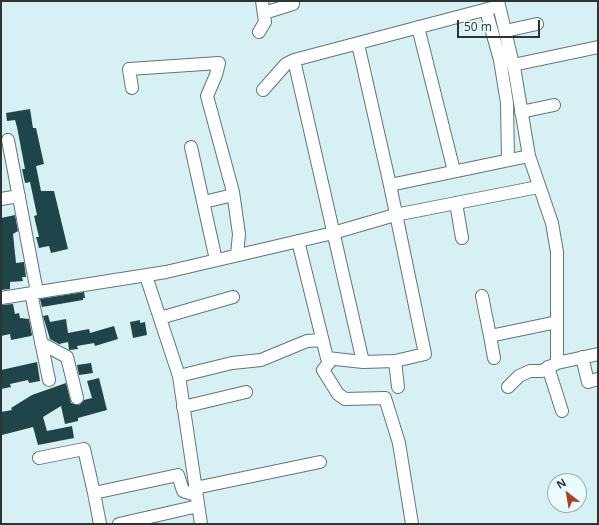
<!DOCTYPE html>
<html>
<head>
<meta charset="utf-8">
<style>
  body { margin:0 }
  #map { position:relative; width:599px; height:525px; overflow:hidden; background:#d7f0f3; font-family:"Open Sans",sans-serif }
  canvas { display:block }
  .frame { position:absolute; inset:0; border:2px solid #2b3536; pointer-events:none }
  .north { position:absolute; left:547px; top:473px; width:40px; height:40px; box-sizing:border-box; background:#e8fcfe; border:1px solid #9cacae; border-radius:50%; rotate:329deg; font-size:11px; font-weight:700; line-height:16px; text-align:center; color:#2b3536 }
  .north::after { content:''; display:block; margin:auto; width:14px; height:18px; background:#aa4223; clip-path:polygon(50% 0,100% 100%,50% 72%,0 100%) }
  .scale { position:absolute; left:457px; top:20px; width:83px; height:18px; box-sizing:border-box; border:2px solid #2b3536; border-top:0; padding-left:5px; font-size:12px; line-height:14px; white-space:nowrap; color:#2b3536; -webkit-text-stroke:3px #e8fcfe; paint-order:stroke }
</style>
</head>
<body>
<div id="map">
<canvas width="599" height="525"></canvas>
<div class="frame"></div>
<div class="north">N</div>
<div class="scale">50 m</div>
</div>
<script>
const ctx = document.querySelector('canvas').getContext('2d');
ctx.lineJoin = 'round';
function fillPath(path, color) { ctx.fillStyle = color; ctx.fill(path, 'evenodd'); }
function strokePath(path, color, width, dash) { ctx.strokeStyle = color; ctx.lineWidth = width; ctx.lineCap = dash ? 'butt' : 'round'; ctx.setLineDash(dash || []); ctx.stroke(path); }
fillPath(new Path2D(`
  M 30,109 L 33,128 L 36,128 L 44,164 L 36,166 L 41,191 L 54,191 L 68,249 L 51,253 L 49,246 L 39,248 L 36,237 L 39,237 L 34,216 L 37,215 L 30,182 L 25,183 L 22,169 L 25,169 L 17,127 L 15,120 L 7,121 L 6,113 Z
  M 15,215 L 18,231 L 13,234 L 16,263 L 24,262 L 26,277 L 22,277 L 23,281 L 10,282 L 10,289 L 1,290 L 1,218 Z
  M 84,292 L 85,298 L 83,298 L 83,300 L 42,307 L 40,299 Z
  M 13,304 L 15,314 L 19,313 L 20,318 L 29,319 L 32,335 L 31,336 L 11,340 L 10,334 L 1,336 L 1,305 Z
  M 48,315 L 50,322 L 66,319 L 68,333 L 89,329 L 90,333 L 114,326 L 118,339 L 95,346 L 94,343 L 77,346 L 78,349 L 69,350 L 68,342 L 59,344 L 50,339 L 43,316 Z
  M 140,320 L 140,323 L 145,322 L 147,335 L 133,338 L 130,322 Z
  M 37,362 L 40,381 L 29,383 L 28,380 L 10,384 L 11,387 L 1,389 L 1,370 Z
  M 91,363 L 93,373 L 79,375 L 77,365 Z
  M 99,378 L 107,410 L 78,418 L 78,421 L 65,424 L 61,406 L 43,417 L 47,431 L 72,426 L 74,438 L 38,445 L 33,427 L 2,435 L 1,412 L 12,410 L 11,408 L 32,395 L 66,383 L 71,403 L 79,405 L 84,400 L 92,398 L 87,381 Z`), '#1f454a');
const minor = new Path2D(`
  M 498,1 L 515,73 L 529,156 L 552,223 L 557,252 L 557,363
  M 486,10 L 500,60 L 507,103 L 508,160
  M 264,13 L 293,4
  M 418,27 L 454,171
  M 505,31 L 537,24
  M 259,32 L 265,22 L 262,1
  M 513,65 L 598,47
  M 132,88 L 129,69 L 219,63 L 216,75 L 207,96 L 233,192 L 239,234 L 237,255
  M 263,90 L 286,64 L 294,60
  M 521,112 L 554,105
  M 8,140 L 37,292
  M 191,147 L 216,260
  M 390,185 L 529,156
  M 1,199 L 19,196
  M 204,202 L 233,195
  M 456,203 L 462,238
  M 298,241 L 327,358 L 363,362 L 395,361 L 425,354 L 390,185 L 358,44
  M 146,276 L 179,376 L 201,524
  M 31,293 L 49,380
  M 482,296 L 490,336
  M 1,298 L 166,272 L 333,233 L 395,215 L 538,187
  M 160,318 L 233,297
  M 41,343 L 67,357 L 77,398
  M 582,357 L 588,382 L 598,379
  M 494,358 L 490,336 L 557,322
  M 332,359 L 323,370 L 338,394 L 345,399 L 385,398 L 399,443 L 412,524
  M 395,361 L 398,387
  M 363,362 L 294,60 L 499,6
  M 548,367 L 562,411
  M 179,376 L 232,363 L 261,360 L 307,341 L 322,340
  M 508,387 L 519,376 L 530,371 L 542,371 L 557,363 L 598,354
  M 183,407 L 246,392
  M 39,458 L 84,449 L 94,493
  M 195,488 L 320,462
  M 100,524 L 94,493 L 178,475 L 183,491 L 196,495
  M 119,524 L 198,506`);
strokePath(minor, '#607679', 14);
strokePath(minor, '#fff', 12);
</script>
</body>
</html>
